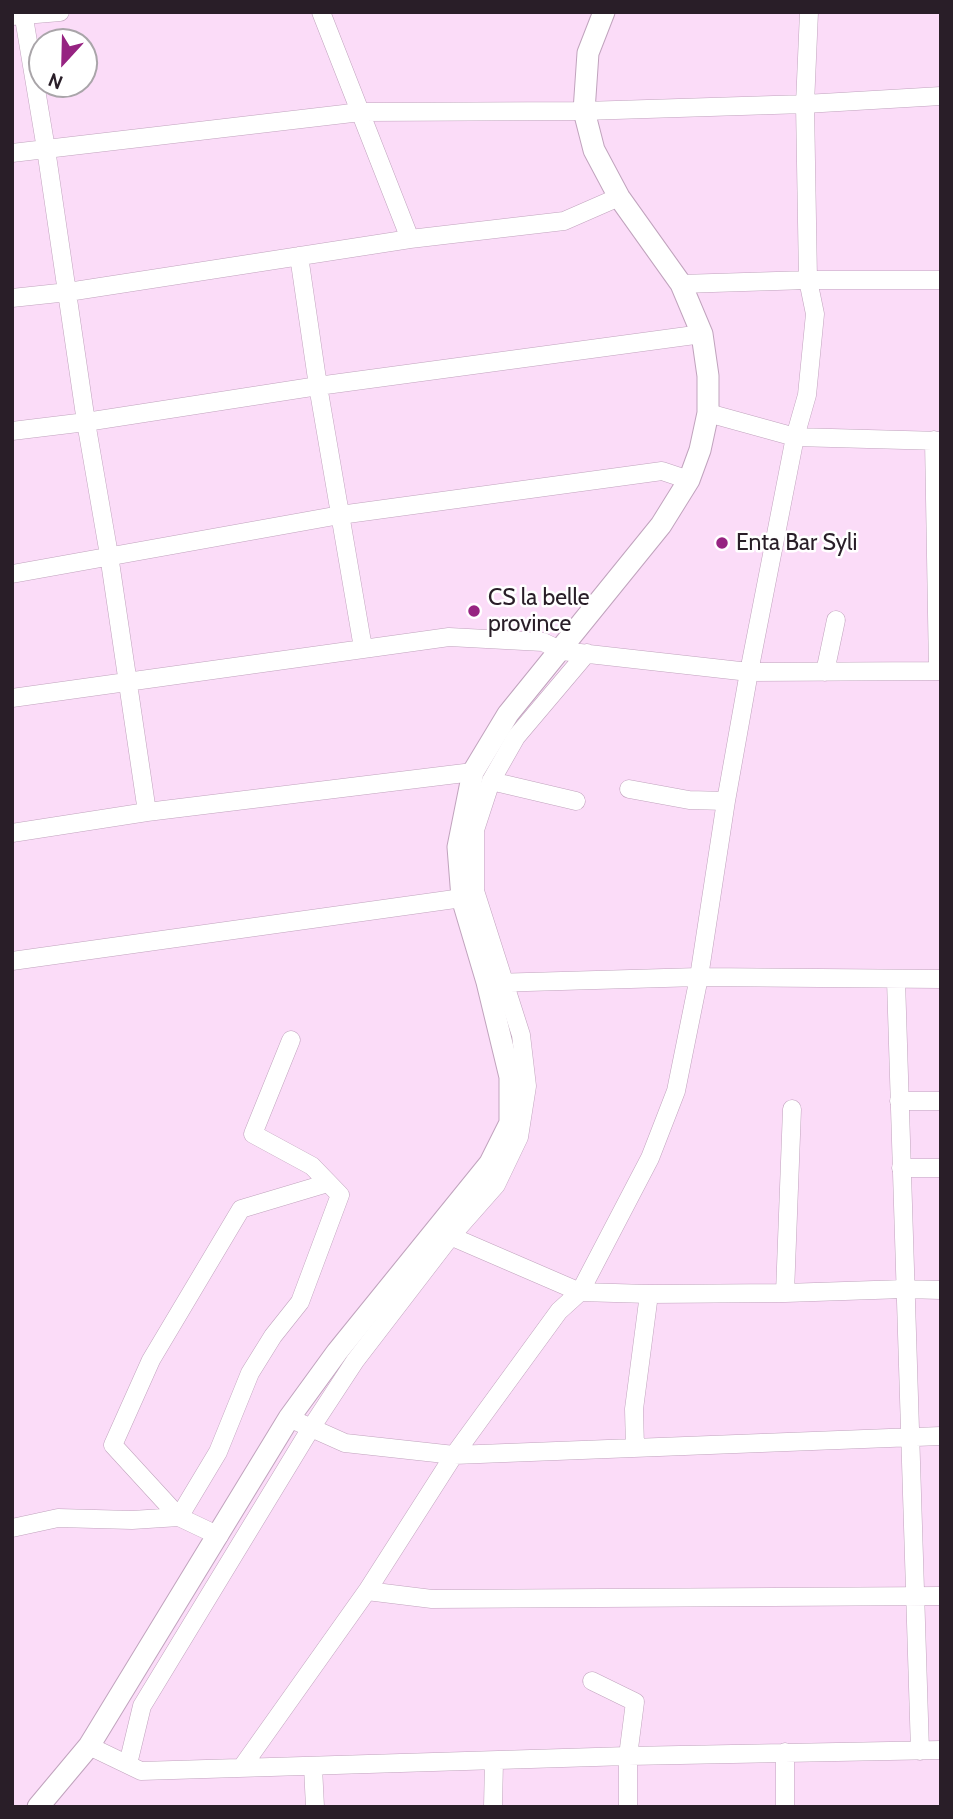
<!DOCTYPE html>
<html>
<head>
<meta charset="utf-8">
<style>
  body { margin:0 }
  #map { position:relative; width:953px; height:1819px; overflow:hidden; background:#fbdcf8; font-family:Cabin,sans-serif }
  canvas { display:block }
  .frame { position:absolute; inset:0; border:14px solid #291e28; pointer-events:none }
  .north { position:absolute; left:28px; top:28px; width:70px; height:70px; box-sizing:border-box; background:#fff; border:2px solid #a9a5a9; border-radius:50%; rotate:202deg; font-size:19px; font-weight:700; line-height:28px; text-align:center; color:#291e28 }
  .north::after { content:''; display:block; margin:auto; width:24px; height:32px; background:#962381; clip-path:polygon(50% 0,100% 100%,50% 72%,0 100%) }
</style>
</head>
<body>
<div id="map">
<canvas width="953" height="1819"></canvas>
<div class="frame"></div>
<div class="north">N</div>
</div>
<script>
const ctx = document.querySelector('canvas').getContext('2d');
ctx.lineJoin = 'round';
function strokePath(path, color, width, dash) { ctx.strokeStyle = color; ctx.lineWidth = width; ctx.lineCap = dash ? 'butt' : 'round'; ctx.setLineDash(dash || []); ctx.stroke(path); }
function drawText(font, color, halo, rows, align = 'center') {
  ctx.font = font + ' Cabin,sans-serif'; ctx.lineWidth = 5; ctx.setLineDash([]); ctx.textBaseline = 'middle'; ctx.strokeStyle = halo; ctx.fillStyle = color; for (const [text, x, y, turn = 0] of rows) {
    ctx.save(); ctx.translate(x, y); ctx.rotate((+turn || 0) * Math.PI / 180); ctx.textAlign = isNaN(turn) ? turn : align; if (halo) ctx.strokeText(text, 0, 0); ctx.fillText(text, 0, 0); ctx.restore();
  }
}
const minor = new Path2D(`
  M 23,12 L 46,149 L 86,422 L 109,555 L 147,812
  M 321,12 L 410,239
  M 12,16 L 60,12
  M 12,153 L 361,112 L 584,111 L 805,104 L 941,96
  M 299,256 L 318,386 L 363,648
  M 681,284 L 808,280 L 941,280
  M 12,298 L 68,292 L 410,239 L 564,221 L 619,197
  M 708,413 L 795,437 L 941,441
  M 12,431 L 86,422 L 318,386 L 702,334
  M 934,440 L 938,671
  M 12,574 L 340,515 L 662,471 L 689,480
  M 825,672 L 836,620
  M 12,698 L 449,637 L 543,642 L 562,651 L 749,672 L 941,671
  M 491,781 L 576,801
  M 629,789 L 689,800 L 726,801
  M 12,833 L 147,812 L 473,772
  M 12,961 L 462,898
  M 896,980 L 920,1751
  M 493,983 L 699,977 L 941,979
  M 291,1040 L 253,1134 L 312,1166 L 340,1195 L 300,1302 L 273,1336 L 250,1373 L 218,1452 L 179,1517 L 113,1445 L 151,1360 L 241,1209 L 328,1183
  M 899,1101 L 941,1101
  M 901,1168 L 941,1168
  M 441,1232 L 580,1292 L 649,1294 L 785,1293 L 904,1289 L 941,1290
  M 785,1293 L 792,1109
  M 289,1418 L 345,1443 L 454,1455 L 941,1436
  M 635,1448 L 634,1409 L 649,1294
  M 12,1528 L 58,1518 L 132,1520 L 179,1517 L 219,1536
  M 367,1591 L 432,1599 L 941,1596
  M 592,1681 L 635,1702 L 628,1756 L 628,1807
  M 89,1746 L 141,1771 L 628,1756 L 941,1750
  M 785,1752 L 785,1807
  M 128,1764 L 142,1706 L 311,1428 L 355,1361 L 451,1236 L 496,1185 L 519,1137 L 527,1086 L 521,1035 L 475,891 L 475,830 L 491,781 L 516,737 L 587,653
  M 242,1767 L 367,1591 L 454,1455 L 559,1311 L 580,1292 L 650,1158 L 676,1091 L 699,977 L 726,801 L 749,672 L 795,437 L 807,395 L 815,314 L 808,280 L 805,104 L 809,12
  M 313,1767 L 315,1807
  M 493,1807 L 494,1761`);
const major = new Path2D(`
  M 38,1807 L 89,1746 L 289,1418 L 337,1352 L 490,1163 L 510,1123 L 510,1077 L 487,982 L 462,898 L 458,847 L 473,772 L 508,714 L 661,525 L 689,480 L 700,450 L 708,413 L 708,376 L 702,334 L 681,284 L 619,197 L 594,150 L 584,111 L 588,53 L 604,12`);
strokePath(minor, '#c0a3bd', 19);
strokePath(major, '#c0a3bd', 23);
strokePath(minor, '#fff', 18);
strokePath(major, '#fff', 21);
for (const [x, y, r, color] of [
  [722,543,7,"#962381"],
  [474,611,7,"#962381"]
]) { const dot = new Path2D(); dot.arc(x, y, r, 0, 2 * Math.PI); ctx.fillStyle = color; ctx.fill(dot); strokePath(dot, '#fff', 2.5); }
drawText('23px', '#291e28', '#fff', [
  ["Enta Bar Syli",736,543],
  ["CS la belle",488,598],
  ["province",488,624]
], 'left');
</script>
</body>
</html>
